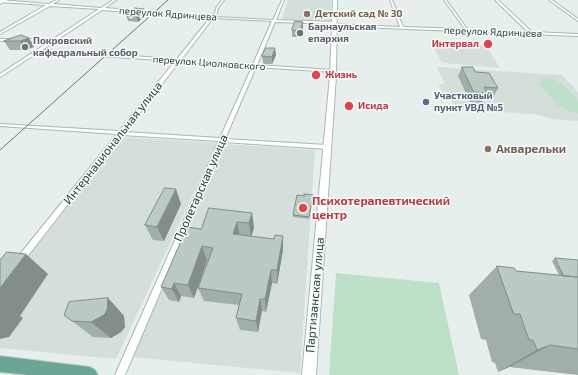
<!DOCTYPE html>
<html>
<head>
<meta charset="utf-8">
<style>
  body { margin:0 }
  canvas { display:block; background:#e6efeb }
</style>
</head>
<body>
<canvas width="578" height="375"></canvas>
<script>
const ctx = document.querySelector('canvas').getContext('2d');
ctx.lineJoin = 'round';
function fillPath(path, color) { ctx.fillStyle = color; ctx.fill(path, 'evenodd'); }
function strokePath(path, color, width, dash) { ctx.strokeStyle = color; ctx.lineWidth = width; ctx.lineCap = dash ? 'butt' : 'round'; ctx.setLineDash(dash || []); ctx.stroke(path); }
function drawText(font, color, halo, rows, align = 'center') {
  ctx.font = font + ' "Exo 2",sans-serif'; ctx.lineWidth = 3; ctx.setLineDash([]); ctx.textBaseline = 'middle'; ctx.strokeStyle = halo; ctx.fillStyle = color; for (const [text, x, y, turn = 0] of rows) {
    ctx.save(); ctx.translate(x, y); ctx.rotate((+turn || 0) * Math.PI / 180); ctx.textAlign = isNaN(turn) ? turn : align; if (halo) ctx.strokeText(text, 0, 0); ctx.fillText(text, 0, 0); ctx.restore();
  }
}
fillPath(new Path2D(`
  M 288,0 L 331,0 L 331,21 L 282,19 Z
  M 435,44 L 486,46 L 500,68 L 444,63 L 440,60 L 434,47 Z
  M 437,67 L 562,75 L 578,92 L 578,121 L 551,119 L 543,116 L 531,114 L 455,109 L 448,92 L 442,92 L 438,84 L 445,84 Z
  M 121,137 L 217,143 L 116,359 L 0,348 L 0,293 Z
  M 223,144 L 315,150 L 300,373 L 132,357 Z`), '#d4dfda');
fillPath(new Path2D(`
  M 540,78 L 554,79 L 556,83 L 562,83 L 578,101 L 578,113 L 569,112 L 564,107 L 558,106 L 538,82 L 542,82 Z
  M 336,273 L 439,283 L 459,375 L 329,375 Z`), '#bfe0c8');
const street = new Path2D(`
  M 0,0 L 49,4 L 56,0 L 59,0 L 53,4 L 101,8 L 113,0 L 116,0 L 105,8 L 212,16 L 215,13 L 216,8 L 222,0 L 224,0 L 218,8 L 217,13 L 215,17 L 273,20 L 282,0 L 284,0 L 276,20 L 335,22 L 337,23 L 335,24 L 275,22 L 257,65 L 333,70 L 335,71 L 333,72 L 256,67 L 225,139 L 327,145 L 330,147 L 327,149 L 224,142 L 125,375 L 115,375 L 219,141 L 122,135 L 23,262 L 20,263 L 17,262 L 16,260 L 17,258 L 117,134 L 0,126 L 0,124 L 119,131 L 175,61 L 39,52 L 0,77 L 0,74 L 49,42 L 23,41 L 21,40 L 22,39 L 52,40 L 99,9 L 50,6 L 0,34 L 0,32 L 46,5 L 0,2 ZM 102,10 L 210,18 L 177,59 L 42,50 ZM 213,18 L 272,21 L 253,64 L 181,60 ZM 179,62 L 252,67 L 220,138 L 125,132 Z
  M 390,0 L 392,0 L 403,27 L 465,29 L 444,0 L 446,0 L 468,30 L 528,32 L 495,0 L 498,0 L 532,32 L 578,34 L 578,36 L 335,26 L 333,25 L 335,24 L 400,27 Z
  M 549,0 L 552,0 L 578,19 L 578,21 Z
  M 0,39 L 14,39 L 16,40 L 14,41 L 0,41 Z`);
const secondary = new Path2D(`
  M 3,0 L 8,0 L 0,4 L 0,1 Z
  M 333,0 L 337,0 L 336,76 L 316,375 L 302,375 L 330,76 Z`);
const primary = new Path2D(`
  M 0,356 L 90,367 L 95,370 L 98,375 L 28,375 L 0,372 Z`);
strokePath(street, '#a8b8b2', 2);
strokePath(secondary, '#a4bbb3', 2);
strokePath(primary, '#c2cac8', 2);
fillPath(street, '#fff');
fillPath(secondary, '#fff');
fillPath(primary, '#6aa596');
strokePath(new Path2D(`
  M 0,150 L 168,0`), '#5f7d75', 1);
fillPath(new Path2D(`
  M 126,15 L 146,15 L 138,22 L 128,21 Z
  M 303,28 L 300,37 L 292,37 L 292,30 Z
  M 29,38 L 34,47 L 25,50 L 10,50 L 4,41 Z
  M 276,55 L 272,64 L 263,64 L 262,56 Z
  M 462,67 L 475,72 L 498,88 L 493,98 L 484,98 L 482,103 L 470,102 L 458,76 Z
  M 313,195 L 309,219 L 293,217 L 293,215 L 304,196 Z
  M 181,204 L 164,241 L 153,240 L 145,225 Z
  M 252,213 L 254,228 L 251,236 L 283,250 L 277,284 L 272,283 L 266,312 L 262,311 L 258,332 L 240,330 L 236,318 L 239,305 L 204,301 L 198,288 L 208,261 L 207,261 L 194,298 L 181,296 L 179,302 L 169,300 L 161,287 L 201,229 Z
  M 555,258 L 578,260 L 578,375 L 509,367 L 498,372 L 495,363 L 492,362 L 486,340 L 481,339 L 469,295 L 497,266 L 516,271 L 559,275 L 552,261 Z
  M 108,298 L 124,316 L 125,327 L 121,332 L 111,338 L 93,337 L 64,315 Z`), '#a1aea9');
fillPath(new Path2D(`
  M 144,9 L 146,15 L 138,22 L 136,15 Z
  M 303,22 L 303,28 L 300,37 L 300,31 Z
  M 29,38 L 34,47 L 25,50 L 20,41 Z
  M 275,48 L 276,55 L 272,64 L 272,57 Z
  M 176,189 L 181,204 L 164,241 L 157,227 Z
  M 252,213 L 254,228 L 251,238 L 249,223 Z
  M 237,222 L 240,237 L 233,234 Z
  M 283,236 L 283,250 L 277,284 L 277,270 Z
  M 202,246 L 207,261 L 194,298 L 188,285 Z
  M 26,254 L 48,274 L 20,316 L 23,318 L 9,337 L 0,339 L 0,288 Z
  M 271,270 L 272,283 L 266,312 L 265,299 Z
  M 174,283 L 181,296 L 179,302 L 172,289 Z
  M 108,298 L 124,316 L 125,327 L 121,332 L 111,338 L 91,322 Z
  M 260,299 L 262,311 L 258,332 L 256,321 Z
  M 550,345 L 509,367 L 498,372 L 537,350 Z`), '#838d89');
const building = new Path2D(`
  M 135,8 L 144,9 L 136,15 L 126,15 Z
  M 295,21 L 303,22 L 300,31 L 292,30 Z
  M 21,35 L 29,38 L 20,41 L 4,41 Z
  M 266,48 L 275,48 L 272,57 L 262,56 Z
  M 462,67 L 473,67 L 475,72 L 489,73 L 498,88 L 484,87 L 487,93 L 474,92 Z
  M 165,188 L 176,189 L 157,227 L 145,225 Z
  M 304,194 L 313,195 L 309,217 L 293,215 L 297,195 L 304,196 Z
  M 209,208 L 252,213 L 249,223 L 237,222 L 233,234 L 274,239 L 275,235 L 283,236 L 277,270 L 271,270 L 265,299 L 260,299 L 256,321 L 236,318 L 242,294 L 198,288 L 213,248 L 202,246 L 188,285 L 174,283 L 172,289 L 161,287 L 187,227 L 201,229 Z
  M 7,252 L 26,254 L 0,288 L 0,260 Z
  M 555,258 L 578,260 L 578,277 L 564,276 Z
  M 497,266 L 514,268 L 516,271 L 578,277 L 578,349 L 550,345 L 537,350 L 533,340 L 529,340 L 520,314 L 514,314 Z
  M 108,298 L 107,310 L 104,315 L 91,322 L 72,321 L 64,315 L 69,302 Z`);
fillPath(building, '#bbcac4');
strokePath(building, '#838d89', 1);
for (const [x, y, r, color] of [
  [307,14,4,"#8d6e63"],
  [300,33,4,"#6b7280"],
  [488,44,5,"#e0444e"],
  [25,47,4,"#6b7280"],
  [316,75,5,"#e0444e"],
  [426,102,4,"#5c6f8a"],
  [349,106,5,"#e0444e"],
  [488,149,4,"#8d6e63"],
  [303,208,5,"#e0444e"]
]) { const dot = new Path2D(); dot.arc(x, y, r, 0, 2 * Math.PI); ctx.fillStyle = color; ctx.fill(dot); strokePath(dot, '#f7fbf9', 1.5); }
drawText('10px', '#24423a', '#f7fbf9', [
  ["переулок Ядринцева",168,14,4],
  ["переулок Ядринцева",493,32,2],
  ["переулок Циолковского",209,63,4]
]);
drawText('bold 10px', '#785e54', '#f7fbf9', [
  ["Детский сад № 30",315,14]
], 'left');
drawText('bold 10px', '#5b616d', '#f7fbf9', [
  ["Барнаульская",308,27],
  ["епархия",308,39],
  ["Покровский",33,41],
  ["кафедральный собор",33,53]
], 'left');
drawText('bold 10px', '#be3a42', '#f7fbf9', [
  ["Интервал",479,44,"right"],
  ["Жизнь",325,75],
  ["Исида",358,106]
], 'left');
drawText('bold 10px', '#4e5e75', '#f7fbf9', [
  ["Участковый",434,96],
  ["пункт УВД №5",434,108]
], 'left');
drawText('12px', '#24423a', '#f7fbf9', [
  ["Интернациональная улица",113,143,-52],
  ["Пролетарская улица",201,188,-66],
  ["Партизанская улица",315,295,-85]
]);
drawText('bold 12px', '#785e54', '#f7fbf9', [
  ["Акварельки",496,149]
], 'left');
drawText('bold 12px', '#be3a42', '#f7fbf9', [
  ["Психотерапевтический",312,201],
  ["центр",312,215]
], 'left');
</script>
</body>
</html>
